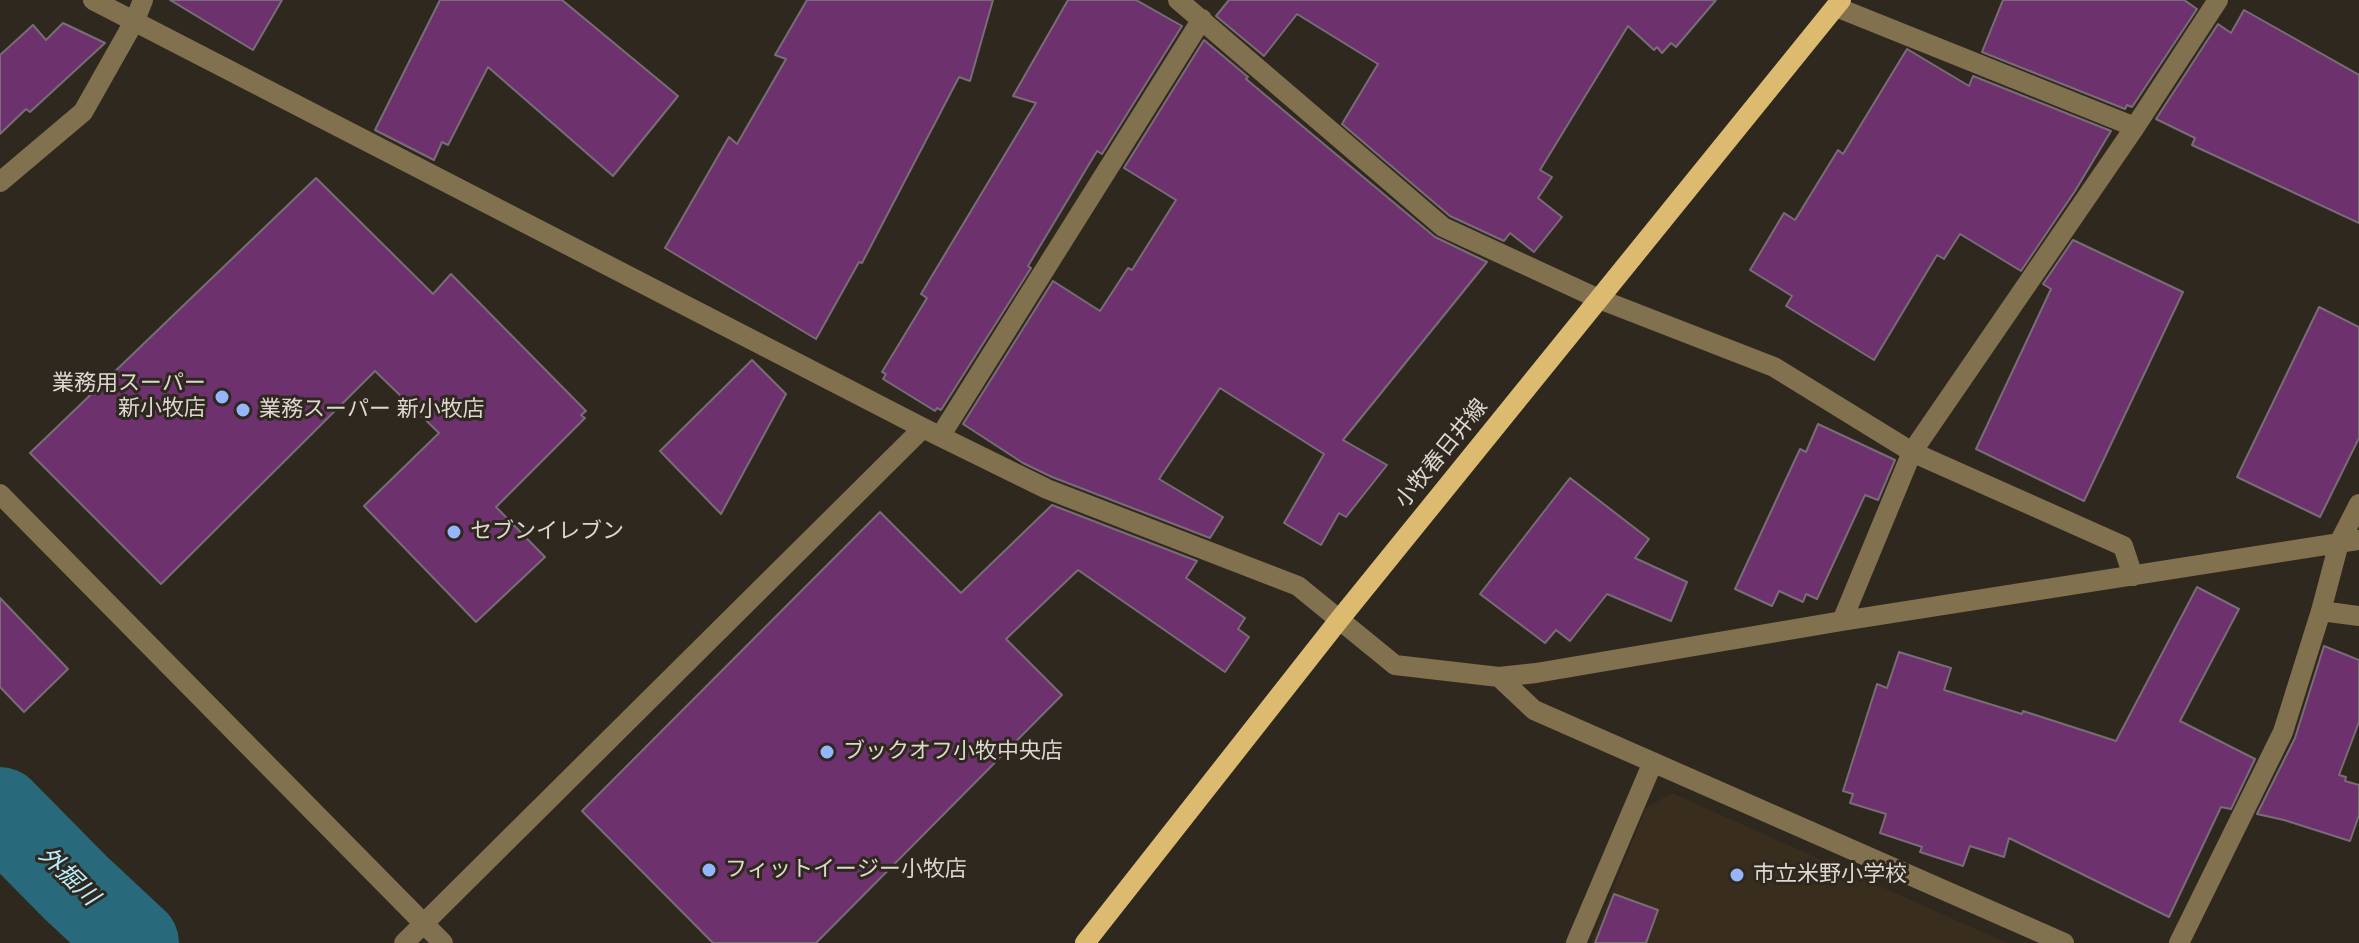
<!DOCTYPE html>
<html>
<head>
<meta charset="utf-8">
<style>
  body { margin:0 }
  canvas { display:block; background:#2f281e }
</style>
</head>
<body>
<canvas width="2359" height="943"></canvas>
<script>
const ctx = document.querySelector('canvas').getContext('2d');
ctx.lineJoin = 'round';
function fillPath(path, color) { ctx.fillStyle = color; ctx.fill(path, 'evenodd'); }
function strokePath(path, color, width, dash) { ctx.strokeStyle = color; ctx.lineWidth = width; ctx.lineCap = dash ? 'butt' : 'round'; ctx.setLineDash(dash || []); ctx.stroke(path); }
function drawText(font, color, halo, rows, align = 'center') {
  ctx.font = font + ' "DM Sans","Noto Sans JP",sans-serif'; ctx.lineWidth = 6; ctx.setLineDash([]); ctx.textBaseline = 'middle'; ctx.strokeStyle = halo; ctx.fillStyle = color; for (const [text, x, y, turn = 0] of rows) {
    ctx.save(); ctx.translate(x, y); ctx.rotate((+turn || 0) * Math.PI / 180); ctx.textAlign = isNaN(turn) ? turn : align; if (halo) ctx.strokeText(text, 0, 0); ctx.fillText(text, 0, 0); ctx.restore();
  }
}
fillPath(new Path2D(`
  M 1672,793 L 2007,943 L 1591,943 L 1646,808 Z`), '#392d1e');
strokePath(new Path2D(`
  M 0,811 L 76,888 L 135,943`), '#28697c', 88);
const building = new Path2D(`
  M 170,0 L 282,0 L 253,50 Z
  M 440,0 L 562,0 L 678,96 L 613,176 L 488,67 L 448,145 L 442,142 L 434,160 L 375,130 Z
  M 807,0 L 993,0 L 970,81 L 959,77 L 862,263 L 859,262 L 816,339 L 665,248 L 729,137 L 737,144 L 786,59 L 775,55 Z
  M 1068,0 L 1136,0 L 1182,26 L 1102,154 L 1097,151 L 1028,266 L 1031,268 L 941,410 L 937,408 L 935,411 L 883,379 L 886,374 L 882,372 L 927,298 L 921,294 L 1036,103 L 1013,96 Z
  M 1229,0 L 1716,0 L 1676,47 L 1671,43 L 1662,53 L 1657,47 L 1654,50 L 1628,26 L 1540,170 L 1552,177 L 1538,198 L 1562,217 L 1534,252 L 1510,233 L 1504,241 L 1450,216 L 1342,124 L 1378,64 L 1297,14 L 1264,56 L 1216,16 Z
  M 2003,0 L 2184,0 L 2197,9 L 2132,107 L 2127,105 L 2125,109 L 1982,52 Z
  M 2244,10 L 2359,75 L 2359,223 L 2192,145 L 2195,138 L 2156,119 L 2218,24 L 2231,33 Z
  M 63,23 L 105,43 L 30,112 L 26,109 L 0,134 L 0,55 L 33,25 L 46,40 Z
  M 1204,40 L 1248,77 L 1246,79 L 1435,237 L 1487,262 L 1343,440 L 1387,465 L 1346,517 L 1339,513 L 1321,545 L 1284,523 L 1324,454 L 1220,388 L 1159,479 L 1223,517 L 1210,538 L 1052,477 L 1023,463 L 963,424 L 1053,281 L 1100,311 L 1128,268 L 1132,270 L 1176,200 L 1124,168 Z
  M 1907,49 L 1969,86 L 1973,76 L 2111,131 L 2075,191 L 2021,271 L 1960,234 L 1944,259 L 1937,255 L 1874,360 L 1786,306 L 1792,296 L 1750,270 L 1784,213 L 1795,220 L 1838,150 L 1843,154 Z
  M 316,178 L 433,294 L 451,274 L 586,411 L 581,415 L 585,418 L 496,507 L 545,557 L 476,622 L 364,506 L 439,433 L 375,371 L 161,584 L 30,453 Z
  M 2073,240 L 2183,292 L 2084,501 L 1976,449 L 2051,289 L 2043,284 Z
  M 2319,307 L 2359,327 L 2359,438 L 2320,517 L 2237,477 Z
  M 752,360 L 786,394 L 721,514 L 660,451 Z
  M 1818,424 L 1895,460 L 1878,500 L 1865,495 L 1817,599 L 1806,594 L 1803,602 L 1779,591 L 1772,606 L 1735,589 L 1800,449 L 1806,452 Z
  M 1570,478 L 1649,539 L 1635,558 L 1687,582 L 1671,621 L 1607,594 L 1570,641 L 1556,630 L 1545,643 L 1480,594 Z
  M 1052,505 L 1197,561 L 1186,578 L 1245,618 L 1238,629 L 1249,637 L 1225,672 L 1078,570 L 1006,639 L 1062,695 L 816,943 L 713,943 L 582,811 L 880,512 L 961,593 Z
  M 2197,587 L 2239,609 L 2180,721 L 2255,759 L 2231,809 L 2221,807 L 2169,917 L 2009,838 L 2004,857 L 1970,846 L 1963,866 L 1920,852 L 1922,847 L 1880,833 L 1886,814 L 1850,803 L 1853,794 L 1843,791 L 1877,684 L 1887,688 L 1899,652 L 1951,668 L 1944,690 L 2022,714 L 2023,711 L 2116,741 Z
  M 0,598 L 68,669 L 24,712 L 0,687 Z
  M 2324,646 L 2359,660 L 2359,722 L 2339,775 L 2346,777 L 2345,781 L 2359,785 L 2359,815 L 2350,841 L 2284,820 L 2257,814 L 2295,738 Z
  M 1614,894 L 1658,910 L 1646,943 L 1595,943 Z`);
fillPath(building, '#6d316e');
strokePath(building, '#786d77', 2);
strokePath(new Path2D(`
  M 93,0 L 923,428 L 1047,489 L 1298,586 L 1395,665 L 1499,677 L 1536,673 L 1842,621 L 2359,540
  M 1178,0 L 1443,227 L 1599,299 L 1774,367 L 1912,452 L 2123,546 L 2133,576
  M 1836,7 L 2135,127
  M 0,182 L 83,112 L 135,20 L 143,0
  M 941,435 L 1202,19
  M 0,494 L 443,943
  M 2321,611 L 2359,616
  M 1842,621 L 1912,452 L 2135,127 L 2218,0
  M 1499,677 L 1534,710 L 2064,943
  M 404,943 L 923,428
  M 1576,943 L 1653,762
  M 2179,943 L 2283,732 L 2321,611 L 2339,543 L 2359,504`), '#82714f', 20);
strokePath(new Path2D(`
  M 1085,943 L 1339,620 L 1841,0`), '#dcba70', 20);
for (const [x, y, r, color] of [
  [222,397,8,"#95b6fd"],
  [243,410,8,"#95b6fd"],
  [454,532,8,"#95b6fd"],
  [827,752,8,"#95b6fd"],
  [709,870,8,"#95b6fd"],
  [1737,875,8,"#95b6fd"]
]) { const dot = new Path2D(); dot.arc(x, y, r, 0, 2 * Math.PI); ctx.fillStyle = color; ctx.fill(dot); strokePath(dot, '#2f281e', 3); }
drawText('22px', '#dcd7d1', '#2f281e', [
  ["業務用スーパー",206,384,"right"],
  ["新小牧店",206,409,"right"],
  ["業務スーパー 新小牧店",259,410],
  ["セブンイレブン",470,532],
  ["ブックオフ小牧中央店",843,752],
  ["フィットイージー小牧店",725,870],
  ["市立米野小学校",1753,875]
], 'left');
drawText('22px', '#dcd7d1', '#2f281e', [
  ["小牧春日井線",1442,454,-51]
]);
drawText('italic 24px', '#b8edff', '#2f281e', [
  ["外掘川",68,877,44]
]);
</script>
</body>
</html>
